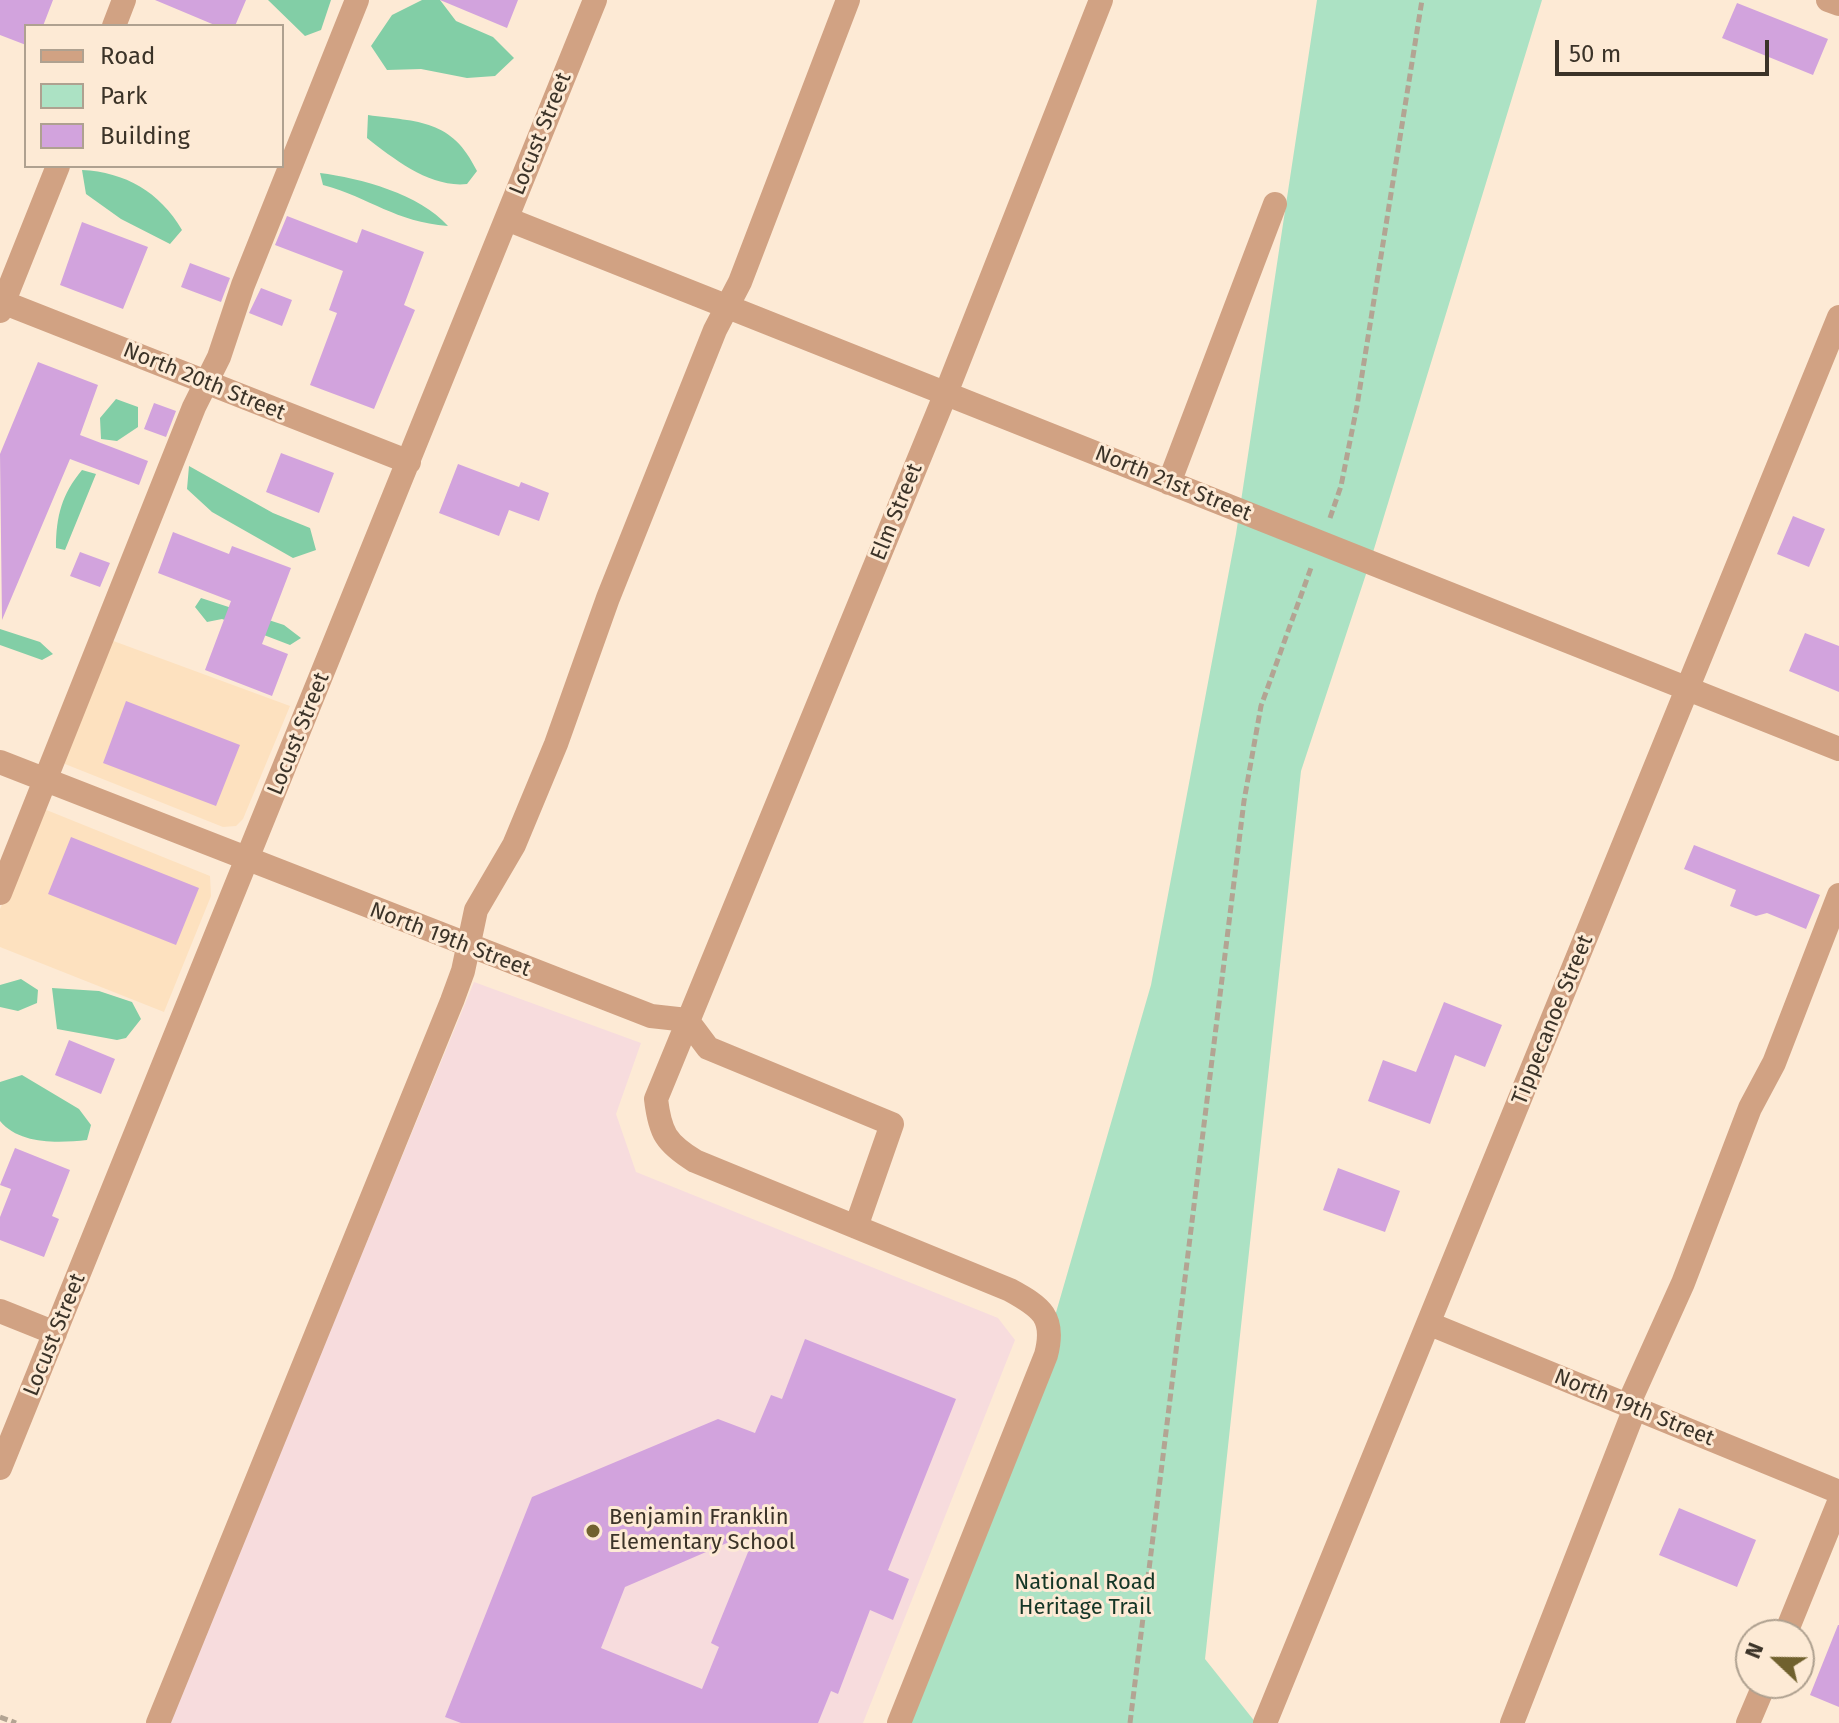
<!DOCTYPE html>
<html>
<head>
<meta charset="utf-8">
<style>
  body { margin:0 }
  #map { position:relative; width:1839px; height:1723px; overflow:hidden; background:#fdead5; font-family:"Fira Sans",sans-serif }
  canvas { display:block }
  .legend { position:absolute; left:24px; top:24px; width:260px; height:144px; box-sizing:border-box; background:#fdead5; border:2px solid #afa190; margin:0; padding:10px 14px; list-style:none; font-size:24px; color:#3b3328 }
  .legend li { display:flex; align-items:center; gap:16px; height:40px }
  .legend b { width:40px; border:2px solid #afa190 }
  .north { position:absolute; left:1735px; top:1619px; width:80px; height:80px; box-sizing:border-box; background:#fdead5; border:2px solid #afa190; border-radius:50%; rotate:292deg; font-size:22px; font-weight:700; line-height:32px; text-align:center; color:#3b3328 }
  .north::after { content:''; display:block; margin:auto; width:28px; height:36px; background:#70612e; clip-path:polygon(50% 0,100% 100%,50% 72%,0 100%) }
  .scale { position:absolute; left:1555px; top:40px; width:214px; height:36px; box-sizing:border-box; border:4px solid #3b3328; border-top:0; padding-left:10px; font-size:24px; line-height:28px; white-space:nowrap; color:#3b3328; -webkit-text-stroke:6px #fdead5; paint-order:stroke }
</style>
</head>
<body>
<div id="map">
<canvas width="1839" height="1723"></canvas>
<ul class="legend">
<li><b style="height:10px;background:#d1a283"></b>Road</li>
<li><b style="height:22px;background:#ace2c4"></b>Park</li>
<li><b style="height:22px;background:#d2a3dd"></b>Building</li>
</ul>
<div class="north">N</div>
<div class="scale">50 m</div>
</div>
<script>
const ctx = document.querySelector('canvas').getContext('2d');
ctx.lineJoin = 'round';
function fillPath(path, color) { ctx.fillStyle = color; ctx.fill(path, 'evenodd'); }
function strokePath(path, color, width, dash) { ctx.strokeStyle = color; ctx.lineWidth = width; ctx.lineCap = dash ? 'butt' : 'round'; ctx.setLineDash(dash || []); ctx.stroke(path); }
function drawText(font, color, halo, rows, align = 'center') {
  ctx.font = font + ' "Fira Sans",sans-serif'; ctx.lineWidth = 6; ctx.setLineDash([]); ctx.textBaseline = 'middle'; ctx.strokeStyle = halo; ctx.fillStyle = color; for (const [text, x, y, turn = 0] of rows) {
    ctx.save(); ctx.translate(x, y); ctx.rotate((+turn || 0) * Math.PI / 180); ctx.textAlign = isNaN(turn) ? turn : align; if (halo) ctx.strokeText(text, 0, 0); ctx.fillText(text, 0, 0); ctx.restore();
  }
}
fillPath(new Path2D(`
  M 108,639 L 290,706 L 243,819 L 236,826 L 223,827 L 65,764 L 63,759 Z
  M 44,809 L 210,876 L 211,896 L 164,1012 L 0,947 L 0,909 Z`), '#fde1bf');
fillPath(new Path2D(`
  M 474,982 L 641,1043 L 616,1114 L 636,1172 L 998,1318 L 1015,1340 L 863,1723 L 168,1723 Z`), '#f7dcdd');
fillPath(new Path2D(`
  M 1317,0 L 1542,0 L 1370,562 L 1301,771 L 1205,1659 L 1256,1723 L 899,1723 L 1037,1378 L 1151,985 L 1236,534 Z`), '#ace2c4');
fillPath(new Path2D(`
  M 268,0 L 331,0 L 321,30 L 305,36 Z
  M 422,0 L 440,0 L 456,21 L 493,37 L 514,58 L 495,76 L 467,78 L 421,69 L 387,70 L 371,46 L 392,15 Z
  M 368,115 C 419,122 452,119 477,171 L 467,184 C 431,188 395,160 367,138 Z
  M 82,170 C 125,172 160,192 182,230 L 170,244 L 121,219 L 86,194 Z
  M 320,173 C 360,178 420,194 448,226 C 395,222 371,198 323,185 Z
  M 116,399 L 138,407 L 138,427 L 117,441 L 101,439 L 100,418 Z
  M 189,466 L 273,513 L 310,528 L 316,550 L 293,558 L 212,512 L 187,489 Z
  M 82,470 L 96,474 L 65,550 L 56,548 C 56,516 62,494 82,470 Z
  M 201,598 L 284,625 L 301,638 L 290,645 L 222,619 L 207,622 L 195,607 Z
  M 0,629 L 40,642 L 53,654 L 42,660 L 0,645 Z
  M 21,979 L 38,990 L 37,1003 L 18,1011 L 0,1007 L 0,985 Z
  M 52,988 L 99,991 L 132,1002 L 141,1019 L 126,1038 L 117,1040 L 57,1029 Z
  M 22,1075 L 79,1109 L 91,1125 L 87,1140 C 59,1143 20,1145 0,1121 L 0,1082 Z`), '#82cea6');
fillPath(new Path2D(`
  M 0,0 L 53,0 L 43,26 L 26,26 L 26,45 L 0,35 Z
  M 155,0 L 246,0 L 235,26 L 217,26 Z
  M 440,0 L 518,0 L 507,28 Z
  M 1737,3 L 1828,39 L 1813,75 L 1722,38 Z
  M 287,216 L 357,243 L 362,229 L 424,252 L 404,305 L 415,310 L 374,409 L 310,385 L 337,313 L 329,310 L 343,271 L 275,245 Z
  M 82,222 L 148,247 L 123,309 L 60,285 Z
  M 190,263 L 230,278 L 221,302 L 181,287 Z
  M 261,288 L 292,300 L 282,326 L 249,313 Z
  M 38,362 L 98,385 L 80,435 L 148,461 L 139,485 L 70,459 L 2,620 L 0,454 Z
  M 154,403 L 176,411 L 166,437 L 144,429 Z
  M 281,453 L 334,473 L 319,513 L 266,492 Z
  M 458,464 L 519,487 L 521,482 L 549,493 L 539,521 L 509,510 L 499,536 L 439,513 Z
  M 1793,516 L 1825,529 L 1809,567 L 1777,554 Z
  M 173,532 L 229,554 L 232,546 L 291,568 L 262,644 L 288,654 L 272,696 L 205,670 L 231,601 L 158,573 Z
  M 80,552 L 110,563 L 100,587 L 70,576 Z
  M 1805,633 L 1839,646 L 1839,692 L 1789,671 Z
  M 126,701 L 240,745 L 216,806 L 103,763 Z
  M 71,837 L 199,888 L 176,945 L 48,894 Z
  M 1694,845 L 1820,895 L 1806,929 L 1767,913 L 1756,916 L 1730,906 L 1736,890 L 1684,869 Z
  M 1444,1002 L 1502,1025 L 1485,1067 L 1455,1055 L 1430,1124 L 1368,1101 L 1383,1060 L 1416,1072 Z
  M 69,1040 L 115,1059 L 101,1094 L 55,1075 Z
  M 15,1148 L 70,1170 L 52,1216 L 59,1219 L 44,1257 L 0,1240 L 0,1217 L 11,1189 L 0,1185 Z
  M 1338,1168 L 1400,1191 L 1385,1232 L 1323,1210 Z
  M 805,1339 L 956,1399 L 888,1570 L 909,1579 L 893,1620 L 870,1610 L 838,1694 L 831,1691 L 818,1723 L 461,1723 L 445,1717 L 532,1497 L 718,1419 L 755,1433 L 771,1395 L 782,1399 ZM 757,1530 L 711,1643 L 719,1647 L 702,1689 L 601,1648 L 625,1587 Z
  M 1679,1508 L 1756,1540 L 1737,1587 L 1659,1555 Z
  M 1838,1625 L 1839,1625 L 1839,1707 L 1810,1695 Z`), '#d2a3dd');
strokePath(new Path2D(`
  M 1330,518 L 1341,486 L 1357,406 L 1422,0
  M 0,1717 L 16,1723
  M 1130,1723 L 1244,801 L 1261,706 L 1312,565`), '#b3a493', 5, [8, 4]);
strokePath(new Path2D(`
  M 1828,0 L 1839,4
  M 114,26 L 124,0
  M 507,219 L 1839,749
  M 0,301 L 409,462
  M 0,311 L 58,166
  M 1169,483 L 1275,204
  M 0,762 L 651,1016 L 687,1020 L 708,1048 L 892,1124 L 856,1227
  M 0,893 L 194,407 L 219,357 L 243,285 L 357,0
  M 0,1311 L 55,1333
  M 1430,1324 L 1839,1492
  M 1628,1405 L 1683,1283 L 1750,1108 L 1774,1063 L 1839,895
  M 0,1468 L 595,0
  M 1785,1635 L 1839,1502
  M 158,1723 L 452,1001 L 463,971 L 476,910 L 514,845 L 556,744 L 608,598 L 715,330 L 740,282 L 848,0
  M 899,1723 L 1046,1355 C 1056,1317 1041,1307 1010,1290 L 695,1161 C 666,1143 660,1133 656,1099 L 946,393 L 1101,0
  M 1265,1723 L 1839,317
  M 1512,1723 L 1635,1408
  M 1748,1723 L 1765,1683`), '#d1a283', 24);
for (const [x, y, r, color] of [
  [593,1531,8,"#70612e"]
]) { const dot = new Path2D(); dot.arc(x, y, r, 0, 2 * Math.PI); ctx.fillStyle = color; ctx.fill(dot); strokePath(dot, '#fdead5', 3); }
drawText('22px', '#3b3328', '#fdead5', [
  ["Locust Street",541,134,-68],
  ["North 20th Street",204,382,22],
  ["North 21st Street",1173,484,22],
  ["Elm Street",897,512,-68],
  ["Locust Street",299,734,-68],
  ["North 19th Street",450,940,21],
  ["Tippecanoe Street",1553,1020,-68],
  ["Locust Street",55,1335,-68],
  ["North 19th Street",1634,1408,22]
]);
drawText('22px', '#3b3328', '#fdead5', [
  ["Benjamin Franklin",609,1518],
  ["Elementary School",609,1543]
], 'left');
drawText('22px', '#143626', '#fdead5', [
  ["National Road",1085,1583],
  ["Heritage Trail",1085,1608]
]);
</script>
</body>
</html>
